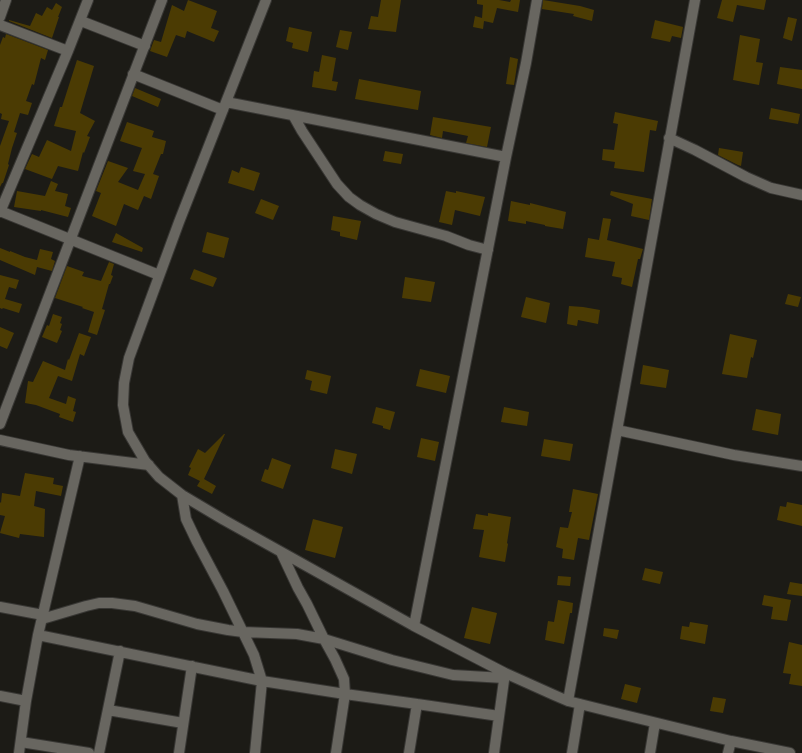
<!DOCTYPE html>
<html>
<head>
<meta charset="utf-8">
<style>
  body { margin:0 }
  canvas { display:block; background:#1c1b16 }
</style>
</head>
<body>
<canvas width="802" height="753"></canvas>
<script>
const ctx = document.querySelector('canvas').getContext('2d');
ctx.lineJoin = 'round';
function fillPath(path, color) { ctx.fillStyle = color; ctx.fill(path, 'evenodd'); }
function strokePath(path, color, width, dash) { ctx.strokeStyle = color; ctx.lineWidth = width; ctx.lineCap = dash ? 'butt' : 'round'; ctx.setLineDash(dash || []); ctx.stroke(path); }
fillPath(new Path2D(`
  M 188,0 L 217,11 L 211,28 L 219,31 L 214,42 L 187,31 L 185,38 L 176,35 L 167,57 L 150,51 L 154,40 L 161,42 L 172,5 L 184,11 Z
  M 381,0 L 401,0 L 396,32 L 368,29 L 371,16 L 378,17 Z
  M 477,0 L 499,0 L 510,2 L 511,0 L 520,0 L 518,12 L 497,8 L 493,23 L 484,21 L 483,29 L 473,27 L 475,16 L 482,18 L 483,5 L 477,4 Z
  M 543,0 L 580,6 L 594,10 L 592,21 L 573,16 L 574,14 L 542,9 Z
  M 722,0 L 766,0 L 764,10 L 737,5 L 733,22 L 717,18 Z
  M 56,3 L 62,7 L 58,17 L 59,17 L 52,38 L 9,21 L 9,20 L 30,26 L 36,13 L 42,16 L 47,7 L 52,10 Z
  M 788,17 L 797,19 L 792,41 L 783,38 Z
  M 655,20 L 683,27 L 681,38 L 672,36 L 670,42 L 651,38 Z
  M 289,27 L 312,32 L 308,52 L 292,48 L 293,43 L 286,41 Z
  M 340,30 L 352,32 L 348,50 L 336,47 Z
  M 6,34 L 48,50 L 45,60 L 41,58 L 34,85 L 32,84 L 26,101 L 32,103 L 28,115 L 20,113 L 14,132 L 17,133 L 12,148 L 8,164 L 9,165 L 3,183 L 2,183 L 0,187 L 0,146 L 9,121 L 1,119 L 2,114 L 0,113 L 0,45 L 3,37 L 5,38 Z
  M 740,35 L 760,39 L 756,62 L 763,63 L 759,85 L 733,80 Z
  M 322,55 L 336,58 L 332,81 L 338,82 L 336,91 L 312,87 L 314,71 L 319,72 Z
  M 510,57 L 518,59 L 514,85 L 506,84 Z
  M 77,60 L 94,66 L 80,113 L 95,121 L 87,136 L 90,137 L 84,153 L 83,152 L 78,171 L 58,166 L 52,179 L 25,169 L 32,154 L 39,157 L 47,140 L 71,151 L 76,131 L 54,126 L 60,107 L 62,107 Z
  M 780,67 L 802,70 L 802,89 L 777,84 Z
  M 359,79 L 421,91 L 418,110 L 355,99 Z
  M 135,88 L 161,99 L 158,107 L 132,96 Z
  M 771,108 L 800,114 L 798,124 L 769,119 Z
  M 615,112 L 658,121 L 656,131 L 650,130 L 644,172 L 614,168 L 615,162 L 602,160 L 603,149 L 614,150 L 618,124 L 613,123 Z
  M 433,117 L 491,127 L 487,147 L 466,143 L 468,136 L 443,131 L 442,138 L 430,135 Z
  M 127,122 L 154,131 L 152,137 L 166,141 L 163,154 L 161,154 L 153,174 L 159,176 L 151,199 L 144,196 L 138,210 L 124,204 L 116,226 L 92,216 L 101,193 L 96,191 L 108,161 L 128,168 L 118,182 L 138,190 L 145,174 L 133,171 L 142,148 L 120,141 Z
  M 719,148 L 743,152 L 741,166 L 738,165 L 718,155 Z
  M 385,151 L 403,154 L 401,164 L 383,161 Z
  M 241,167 L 260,173 L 254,191 L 228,183 L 232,170 L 239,173 Z
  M 51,181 L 58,184 L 55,191 L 68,194 L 65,206 L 71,208 L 68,217 L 41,210 L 41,211 L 14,207 L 17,191 L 45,196 Z
  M 446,191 L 456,193 L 456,191 L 485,197 L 480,216 L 455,210 L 452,225 L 439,222 Z
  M 611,191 L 652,199 L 649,220 L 631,216 L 633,204 L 610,195 Z
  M 261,199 L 279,206 L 273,220 L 255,213 Z
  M 511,201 L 530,205 L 530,203 L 566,212 L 563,229 L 545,226 L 545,225 L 526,221 L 526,224 L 508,221 Z
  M 333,216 L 361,221 L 357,240 L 340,236 L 340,232 L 331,230 Z
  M 603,218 L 611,219 L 607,240 L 643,249 L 640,259 L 638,259 L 632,287 L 621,284 L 622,278 L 612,276 L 615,262 L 585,257 L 588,238 L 599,240 Z
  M 207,232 L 229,238 L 224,258 L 202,252 Z
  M 116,233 L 143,248 L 142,252 L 112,242 Z
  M 0,248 L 10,252 L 10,251 L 25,257 L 37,260 L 40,249 L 53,252 L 51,259 L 55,261 L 52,271 L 37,267 L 35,275 L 0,260 Z
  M 109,262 L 114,264 L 111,275 L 113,276 L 110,284 L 109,284 L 102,309 L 105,310 L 97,335 L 88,332 L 94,312 L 82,308 L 83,307 L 55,298 L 67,266 L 84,272 L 82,276 L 101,281 Z
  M 194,269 L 217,278 L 213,287 L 190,279 Z
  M 0,275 L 19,280 L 16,289 L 9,287 L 5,299 L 22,304 L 19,313 L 3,308 L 2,309 L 0,308 Z
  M 405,277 L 435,282 L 431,302 L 402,298 Z
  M 788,294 L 801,297 L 798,307 L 785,304 Z
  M 526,297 L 550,303 L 546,323 L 521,317 Z
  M 569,306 L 583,307 L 600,310 L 598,324 L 578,320 L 577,326 L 567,324 Z
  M 53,314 L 62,317 L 60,323 L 62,324 L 60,330 L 62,331 L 57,343 L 42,337 L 47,325 L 49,326 Z
  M 0,327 L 14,333 L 7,349 L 0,346 Z
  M 79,333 L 91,337 L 84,356 L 80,354 L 72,381 L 58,376 L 49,398 L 66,404 L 68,396 L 76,399 L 73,411 L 76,412 L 73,422 L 59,417 L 60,414 L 36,405 L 25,403 L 28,381 L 33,382 L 43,361 L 65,370 L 68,359 L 69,360 Z
  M 730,334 L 757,340 L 753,358 L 751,357 L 747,378 L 722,374 Z
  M 643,365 L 669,370 L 666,388 L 640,384 Z
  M 420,369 L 450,376 L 446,393 L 416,386 Z
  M 307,370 L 331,376 L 327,394 L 310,390 L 312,381 L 305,379 Z
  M 376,407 L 395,412 L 390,430 L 383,428 L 383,426 L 372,423 Z
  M 504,407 L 529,412 L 527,426 L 501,422 Z
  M 756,409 L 781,414 L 778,435 L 752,430 Z
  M 224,434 L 225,434 L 204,479 L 216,486 L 212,494 L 197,486 L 200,481 L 188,475 L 191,468 L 189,467 L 198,449 L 205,453 Z
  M 421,438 L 439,442 L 435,461 L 417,457 Z
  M 544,439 L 573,444 L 570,461 L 541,456 Z
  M 335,449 L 357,454 L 352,474 L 331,468 Z
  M 272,458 L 291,465 L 283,489 L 261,481 L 265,469 L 268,470 Z
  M 25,473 L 54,478 L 53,484 L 63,486 L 61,496 L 36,491 L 34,506 L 45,509 L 44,537 L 20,534 L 19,538 L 0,533 L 5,516 L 0,515 L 0,502 L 1,503 L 2,493 L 20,496 Z
  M 573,489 L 598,494 L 589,540 L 578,538 L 574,560 L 562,558 L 563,549 L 556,547 L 560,527 L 568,528 L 572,512 L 569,512 Z
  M 787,502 L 802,505 L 802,526 L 777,520 L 780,506 L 786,507 Z
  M 488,513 L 511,517 L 507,543 L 508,544 L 505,562 L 479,557 L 484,530 L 473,529 L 476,514 L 488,516 Z
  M 313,519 L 343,527 L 335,558 L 305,550 Z
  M 645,568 L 663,572 L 660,584 L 642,580 Z
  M 558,576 L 571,577 L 570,586 L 557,585 Z
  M 790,582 L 802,584 L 802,596 L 787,594 Z
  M 764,595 L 791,600 L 787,621 L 771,619 L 773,607 L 762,605 Z
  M 558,600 L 573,603 L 572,613 L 570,613 L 564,644 L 545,640 L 548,621 L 554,622 Z
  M 472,607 L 497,613 L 490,644 L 464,638 Z
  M 690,622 L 708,625 L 705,644 L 680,639 L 682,626 L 689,627 Z
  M 604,628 L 619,630 L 617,639 L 603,636 Z
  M 789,642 L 802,645 L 802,686 L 789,684 L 791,674 L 783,673 Z
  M 625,684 L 641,688 L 637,703 L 621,699 Z
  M 713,697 L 726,699 L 723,713 L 710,711 Z`), '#4b3b03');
const minor = new Path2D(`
  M 266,0 L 179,222 L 129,358 L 124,383 L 123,405 L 128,432 L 145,461 L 159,477 L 182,495 L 224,520 L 414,626 L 505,673 L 554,695 L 568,701 L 608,711 L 731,741 L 790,753
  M 0,17 L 6,0
  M 81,21 L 145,46
  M 0,25 L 68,51
  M 133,74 L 223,110
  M 226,102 L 506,157
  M 293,115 L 302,131 L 337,184 L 349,197 L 360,205 L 376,214 L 395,222 L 446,236 L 469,245 L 488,250
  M 669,138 L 695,150 L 746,177 L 771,188 L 802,195
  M 0,211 L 159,275
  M 0,212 L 68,51 L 88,0
  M 0,424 L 162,0
  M 617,430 L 734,455 L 802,466
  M 0,440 L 69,455 L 149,465
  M 182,495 L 186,519 L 197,542 L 223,591 L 254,655 L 262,681 L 255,753
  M 281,552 L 298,588 L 307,604 L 324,639 L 335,659 L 344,679 L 345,694 L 336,753
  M 0,607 L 43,615
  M 42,619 L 86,606 L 99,603 L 112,603 L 135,606 L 197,624 L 228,630 L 243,632 L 297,634 L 324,639 L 392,660 L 453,675 L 504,678
  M 414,626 L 506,157 L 526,63 L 537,0
  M 38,635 L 262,681 L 345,694 L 417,704 L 499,716
  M 0,696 L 26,701
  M 568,701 L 695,0
  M 108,710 L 183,723
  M 21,742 L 89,753
  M 19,753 L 26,701 L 38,635 L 80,456
  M 99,753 L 120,651
  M 179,753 L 192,666
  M 409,753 L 417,704
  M 494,753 L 505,673
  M 572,753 L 580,704
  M 650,753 L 655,723
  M 728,753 L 731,741`);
strokePath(minor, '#383734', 12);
strokePath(minor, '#686660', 10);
</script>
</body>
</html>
